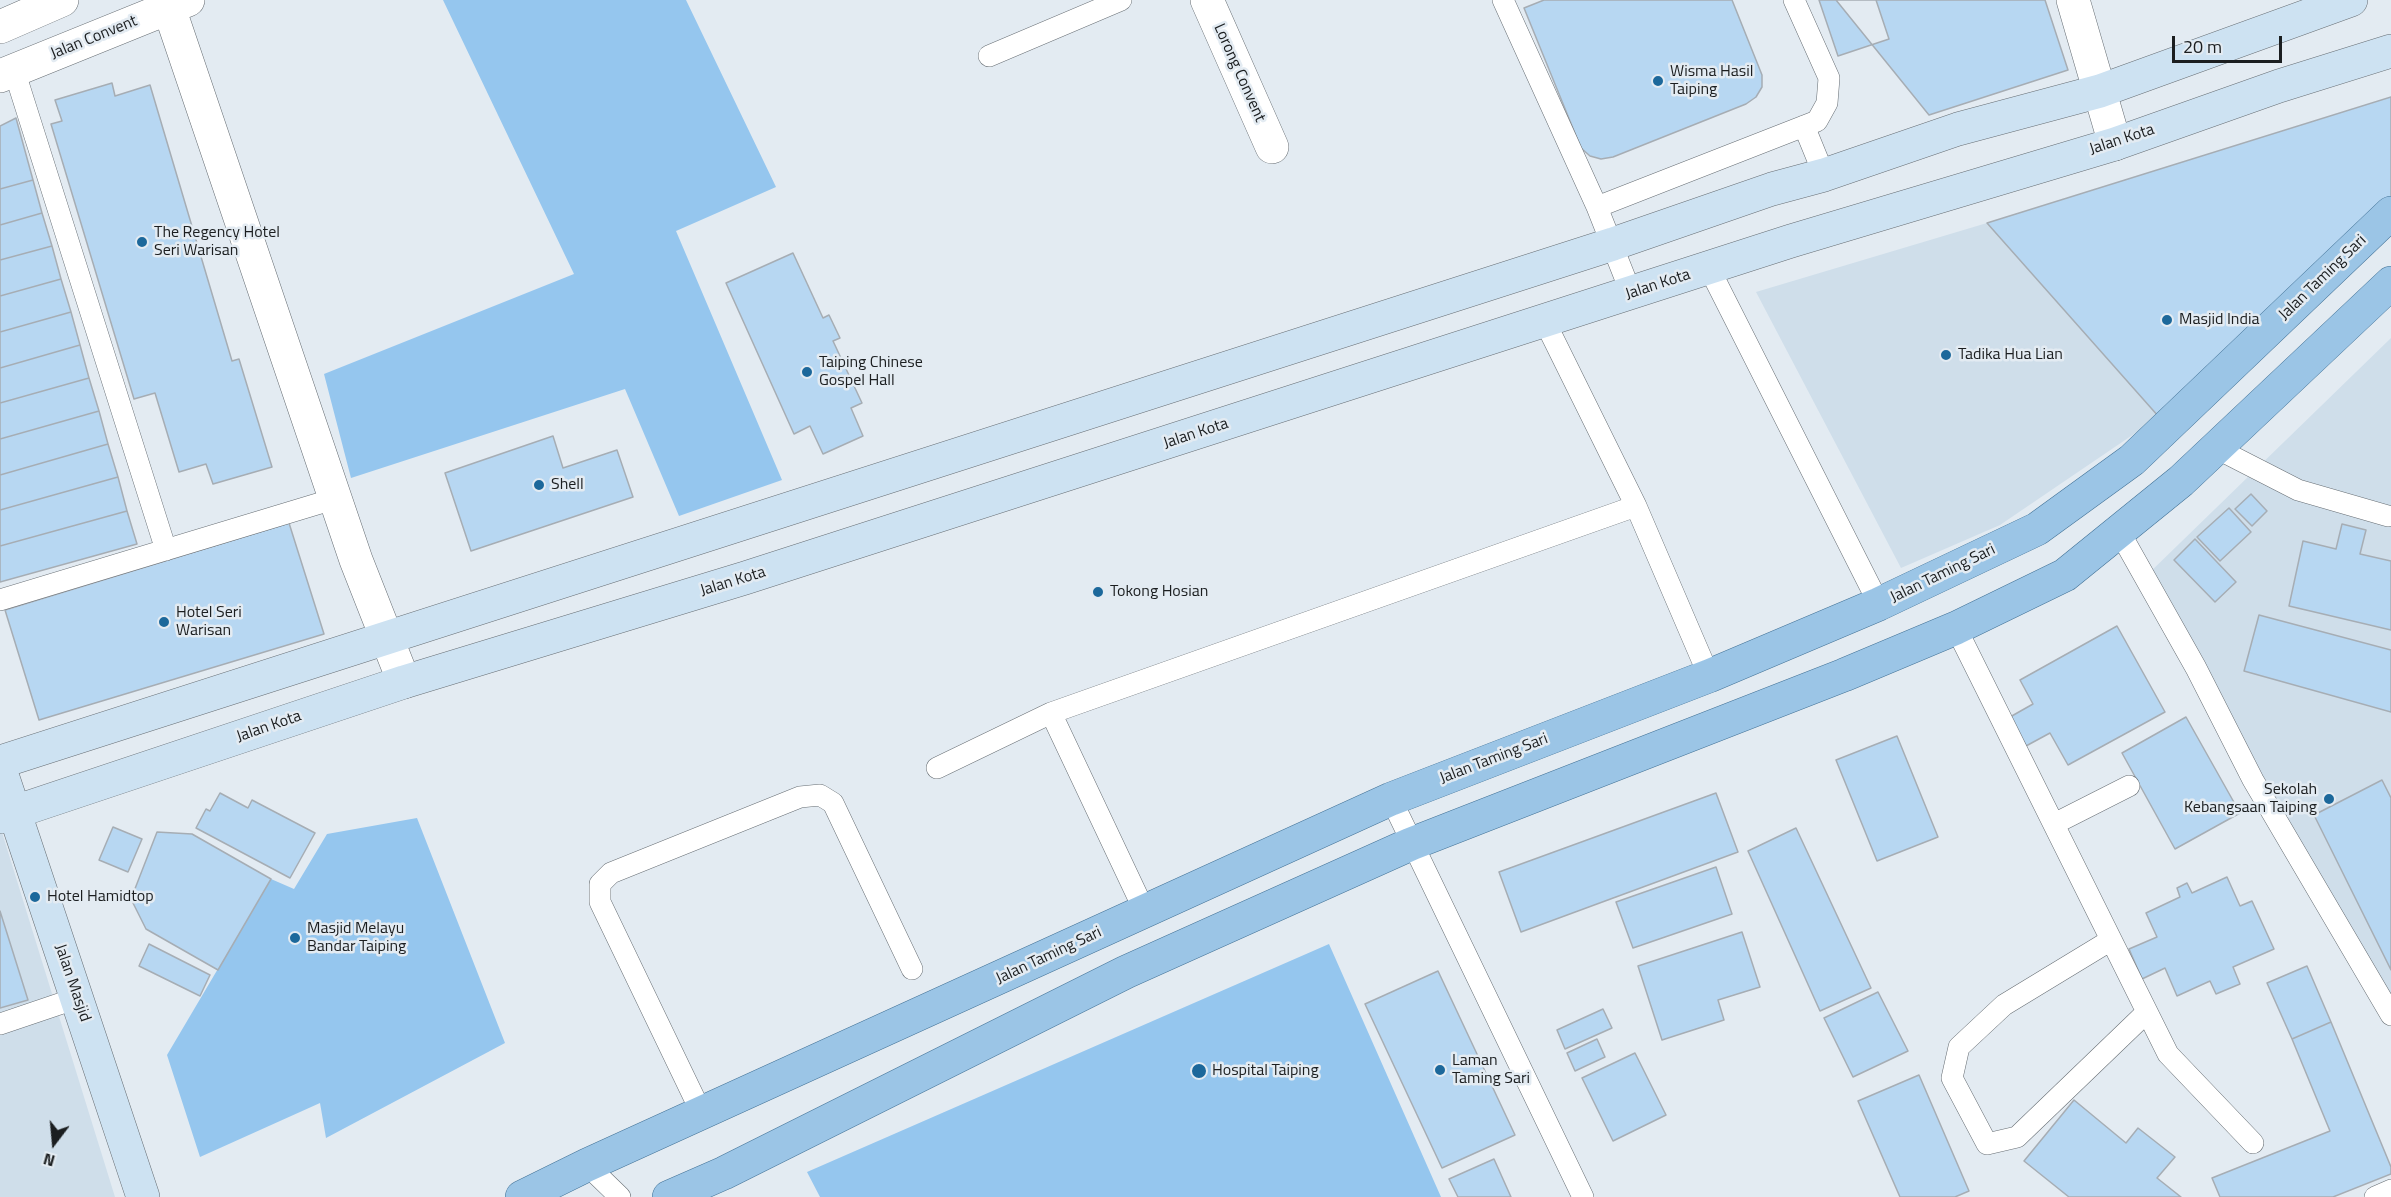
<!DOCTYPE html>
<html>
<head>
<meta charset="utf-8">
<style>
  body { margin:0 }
  #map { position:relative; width:2391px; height:1197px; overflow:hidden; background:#e3ebf2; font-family:"Titillium Web",sans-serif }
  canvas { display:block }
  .north { position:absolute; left:24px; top:1113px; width:60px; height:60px; -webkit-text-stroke:4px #e3ebf2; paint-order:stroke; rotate:196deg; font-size:16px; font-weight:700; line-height:24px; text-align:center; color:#1b1e20 }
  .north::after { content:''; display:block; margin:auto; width:21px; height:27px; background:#1b1e20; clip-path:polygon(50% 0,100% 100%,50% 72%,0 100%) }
  .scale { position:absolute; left:2172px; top:36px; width:110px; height:27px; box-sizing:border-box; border:3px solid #1b1e20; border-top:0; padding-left:8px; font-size:18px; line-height:21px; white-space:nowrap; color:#1b1e20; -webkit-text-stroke:4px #e3ebf2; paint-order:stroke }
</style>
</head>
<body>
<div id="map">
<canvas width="2391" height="1197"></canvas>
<div class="north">N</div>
<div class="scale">20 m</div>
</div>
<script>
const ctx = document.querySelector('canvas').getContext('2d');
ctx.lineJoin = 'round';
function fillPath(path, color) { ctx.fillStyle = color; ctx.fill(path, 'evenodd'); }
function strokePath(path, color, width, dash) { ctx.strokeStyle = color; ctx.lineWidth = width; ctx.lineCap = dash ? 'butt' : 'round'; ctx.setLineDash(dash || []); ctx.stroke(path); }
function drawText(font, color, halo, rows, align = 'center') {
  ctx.font = font + ' "Titillium Web",sans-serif'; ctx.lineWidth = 5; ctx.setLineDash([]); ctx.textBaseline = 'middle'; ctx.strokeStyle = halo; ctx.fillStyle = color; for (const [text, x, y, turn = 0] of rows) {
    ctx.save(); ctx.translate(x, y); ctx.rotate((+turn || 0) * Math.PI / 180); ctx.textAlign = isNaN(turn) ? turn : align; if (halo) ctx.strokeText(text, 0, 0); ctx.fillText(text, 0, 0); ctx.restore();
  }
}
fillPath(new Path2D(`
  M 1987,223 L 2159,417 L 2000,525 L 1901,568 L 1756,292 Z
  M 2391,338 L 2391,1021 L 2145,577 Z
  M 0,826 L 115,1197 L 0,1197 Z`), '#cfdeea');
fillPath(new Path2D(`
  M 443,0 L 686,0 L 776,187 L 676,231 L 782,480 L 679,516 L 625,389 L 351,478 L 324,374 L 574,274 Z
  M 417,818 L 505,1043 L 326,1138 L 320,1103 L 200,1157 L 167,1055 L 271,879 L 294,889 L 327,834 Z
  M 1329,944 L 1441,1197 L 820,1197 L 807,1172 Z`), '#95c6ee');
const building = new Path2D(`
  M 1544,0 L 1732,0 L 1762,75 L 1762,87 L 1756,97 L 1746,104 L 1613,157 L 1601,159 L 1590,156 L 1581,148 L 1524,8 Z
  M 1819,0 L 1876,0 L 1889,39 L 1838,56 Z
  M 1836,0 L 2045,0 L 2068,70 L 1929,115 Z
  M 112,83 L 115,96 L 150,85 L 232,361 L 239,359 L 272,467 L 213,484 L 206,464 L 179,472 L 155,393 L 134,399 L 51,124 L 62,121 L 55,100 Z
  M 2391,97 L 2391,198 L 2159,417 L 1987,223 Z
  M 16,118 L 33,180 L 0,189 L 0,126 Z
  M 33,180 L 42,213 L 0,225 L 0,189 Z
  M 42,213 L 52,246 L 0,260 L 0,225 Z
  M 52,246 L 61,279 L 0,296 L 0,260 Z
  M 793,253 L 823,318 L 829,315 L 840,338 L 833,341 L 862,403 L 851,408 L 863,436 L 823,454 L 810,426 L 794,434 L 726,283 Z
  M 61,279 L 71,312 L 0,332 L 0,296 Z
  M 71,312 L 80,345 L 0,368 L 0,332 Z
  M 80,345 L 89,378 L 0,403 L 0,368 Z
  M 89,378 L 99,411 L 0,439 L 0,403 Z
  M 99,411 L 108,444 L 0,475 L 0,439 Z
  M 553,436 L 563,468 L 617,450 L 633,497 L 471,551 L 445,473 Z
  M 108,444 L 118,477 L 0,510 L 0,475 Z
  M 118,477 L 127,511 L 0,546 L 0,510 Z
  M 2251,494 L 2267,511 L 2252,526 L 2235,509 Z
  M 2229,508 L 2251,532 L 2220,561 L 2197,537 Z
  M 127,511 L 137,544 L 0,582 L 0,546 Z
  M 289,523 L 324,634 L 39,720 L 5,610 Z
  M 2342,524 L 2366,530 L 2360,554 L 2391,561 L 2391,630 L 2289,606 L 2303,541 L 2336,549 Z
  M 2195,539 L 2236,582 L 2215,602 L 2174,560 Z
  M 2259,615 L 2391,650 L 2391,712 L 2244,671 Z
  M 2117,626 L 2165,712 L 2068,765 L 2050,733 L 2026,746 L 2010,717 L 2033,704 L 2020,680 Z
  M 2186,717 L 2240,813 L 2175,849 L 2122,753 Z
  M 1897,736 L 1938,837 L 1877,861 L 1836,760 Z
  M 2382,780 L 2391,798 L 2391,970 L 2314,815 Z
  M 220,793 L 248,808 L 252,800 L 315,833 L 290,878 L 196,828 L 206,809 L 210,811 Z
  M 1716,793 L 1738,852 L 1521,932 L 1499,872 Z
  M 113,827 L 142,839 L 128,872 L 99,860 Z
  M 1796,828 L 1871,988 L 1820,1011 L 1748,851 Z
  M 157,832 L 192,834 L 271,879 L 218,970 L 146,929 L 131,899 Z
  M 1716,867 L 1732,914 L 1633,948 L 1616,902 Z
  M 2227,877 L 2240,906 L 2252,901 L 2274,949 L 2233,967 L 2240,984 L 2216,994 L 2210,981 L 2177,996 L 2165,968 L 2142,979 L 2129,949 L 2157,937 L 2146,913 L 2180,897 L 2177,888 L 2187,883 L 2192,893 Z
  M 0,911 L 28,1000 L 0,1008 Z
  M 1742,932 L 1760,987 L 1718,1000 L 1724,1020 L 1662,1040 L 1638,966 Z
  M 149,944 L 210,975 L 200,996 L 139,966 Z
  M 2307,966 L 2331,1022 L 2292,1039 L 2267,983 Z
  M 1438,971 L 1515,1135 L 1442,1168 L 1365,1004 Z
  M 1878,992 L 1908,1051 L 1853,1077 L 1824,1018 Z
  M 1603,1009 L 1612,1028 L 1565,1049 L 1557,1030 Z
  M 2331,1022 L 2391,1167 L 2391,1174 L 2333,1197 L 2220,1197 L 2212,1178 L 2330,1131 L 2292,1039 Z
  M 1597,1039 L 1605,1057 L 1575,1071 L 1567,1053 Z
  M 1635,1053 L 1666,1115 L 1613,1141 L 1582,1078 Z
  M 1919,1075 L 1969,1191 L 1955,1197 L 1900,1197 L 1858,1101 Z
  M 2074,1100 L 2126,1143 L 2138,1128 L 2175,1157 L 2157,1178 L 2181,1197 L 2069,1197 L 2024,1161 Z
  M 1494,1159 L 1511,1197 L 1458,1197 L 1449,1179 Z`);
fillPath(building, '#b7d7f2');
strokePath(building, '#a6adb4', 1.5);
const service = new Path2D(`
  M 1503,0 L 1597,207 L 1631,293
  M 989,56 L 1121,0
  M 14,70 L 166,550
  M 1804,126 L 1824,175
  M 1597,207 L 1817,121 L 1827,103 L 1829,78 L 1794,0
  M 1709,268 L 1879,604
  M 1545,322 L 1636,506 L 1709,676
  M 2214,447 L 2298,490 L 2388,516
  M 2120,533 L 2196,668 L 2253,780 L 2391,1015
  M 0,600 L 337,498
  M 1956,628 L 2168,1054 L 2253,1143
  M 1051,713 L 1145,912
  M 937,768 L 1051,713 L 1636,506
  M 1391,799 L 1583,1197
  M 2054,824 L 2129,786
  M 2111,940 L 2004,1005 L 1959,1047 L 1952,1078 L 1987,1144 L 2017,1137 L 2147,1012
  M 0,1024 L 77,998
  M 702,1114 L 600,902 L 600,884 L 611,873 L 800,797 L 820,795 L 833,803 L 912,969
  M 587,1165 L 620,1197
  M 2375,1197 L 2391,1190`);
const minor = new Path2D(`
  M 1207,0 L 1272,147
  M 2073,0 L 2115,144
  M 169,8 L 356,560 L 404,682
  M 0,27 L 62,0
  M 0,76 L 188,0`);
const secondary = new Path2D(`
  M 0,762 L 1613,244 L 1772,189 L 1824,175 L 1958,129 L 2100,91 L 2351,0
  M 0,769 L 143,1197
  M 0,817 L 404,682 L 745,578 L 1791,241 L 2115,144 L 2279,86 L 2391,51`);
const primary = new Path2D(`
  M 522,1197 L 587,1165 L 1391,799 L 1709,676 L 1879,604 L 2037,529 L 2132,460 L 2391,213
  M 669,1197 L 724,1173 L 1126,972 L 1411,844 L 1844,675 L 1956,628 L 2065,575 L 2181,481 L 2391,283`);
strokePath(service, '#676e74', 22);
strokePath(minor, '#676e74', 34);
strokePath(secondary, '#676e74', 34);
strokePath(primary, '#437296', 34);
strokePath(service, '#fff', 21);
strokePath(minor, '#fff', 33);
strokePath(secondary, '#cde2f2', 33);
strokePath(primary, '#9bc5e6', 33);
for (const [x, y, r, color] of [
  [1658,81,6,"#1c689b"],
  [142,242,6,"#1c689b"],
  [2167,320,6,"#1c689b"],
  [1946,355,6,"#1c689b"],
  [807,372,6,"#1c689b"],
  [539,485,6,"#1c689b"],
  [1098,592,6,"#1c689b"],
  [164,622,6,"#1c689b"],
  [2329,799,6,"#1c689b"],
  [35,897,6,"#1c689b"],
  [295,938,6,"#1c689b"],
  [1440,1070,6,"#1c689b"],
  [1199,1071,8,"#1c689b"]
]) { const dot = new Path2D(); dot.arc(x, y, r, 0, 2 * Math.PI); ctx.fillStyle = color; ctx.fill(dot); strokePath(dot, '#e3ebf2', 2); }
drawText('16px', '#1b1e20', '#e3ebf2', [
  ["Jalan Convent",94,38,-22],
  ["Lorong Convent",1239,73,66],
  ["Jalan Kota",2122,140,-18],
  ["Jalan Taming Sari",2323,278,-44],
  ["Jalan Kota",1658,285,-18],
  ["Jalan Kota",1196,434,-18],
  ["Jalan Taming Sari",1943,574,-26],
  ["Jalan Kota",733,582,-17],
  ["Jalan Kota",269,727,-19],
  ["Jalan Taming Sari",1494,759,-21],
  ["Jalan Taming Sari",1049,956,-25],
  ["Jalan Masjid",72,983,71]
]);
drawText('16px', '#1b1e20', '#e3ebf2', [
  ["Wisma Hasil",1670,72],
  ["Taiping",1670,90],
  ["The Regency Hotel",154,233],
  ["Seri Warisan",154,251],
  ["Masjid India",2179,320],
  ["Tadika Hua Lian",1958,355],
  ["Taiping Chinese",819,363],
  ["Gospel Hall",819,381],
  ["Shell",551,485],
  ["Tokong Hosian",1110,592],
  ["Hotel Seri",176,613],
  ["Warisan",176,631],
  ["Sekolah",2317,790,"right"],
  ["Kebangsaan Taiping",2317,808,"right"],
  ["Hotel Hamidtop",47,897],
  ["Masjid Melayu",307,929],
  ["Bandar Taiping",307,947],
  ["Laman",1452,1061],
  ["Taming Sari",1452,1079],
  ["Hospital Taiping",1212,1071]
], 'left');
</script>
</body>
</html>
